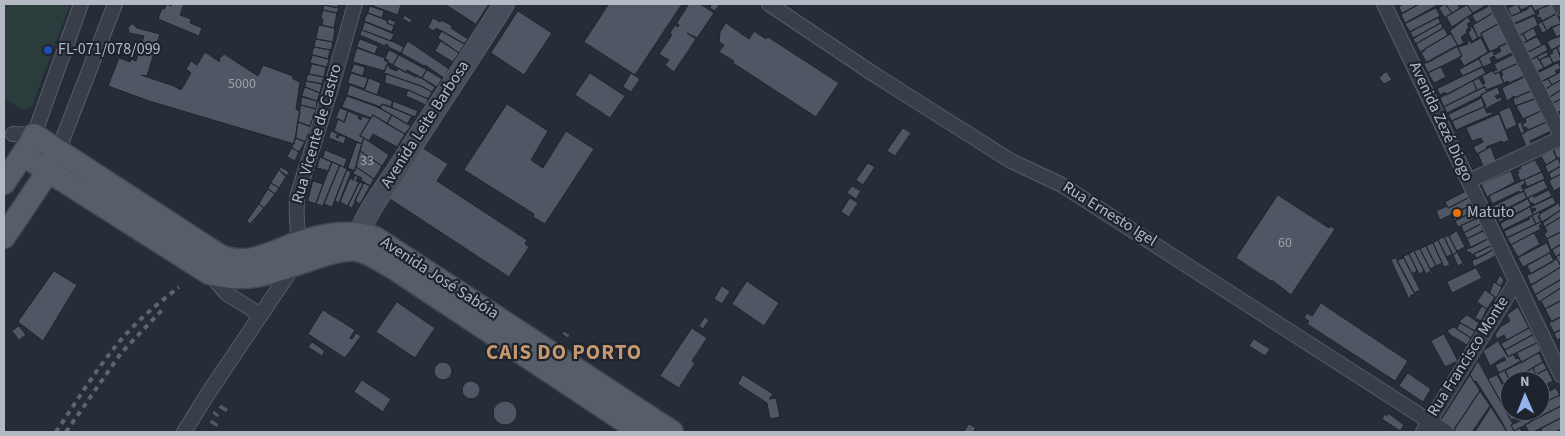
<!DOCTYPE html>
<html>
<head>
<meta charset="utf-8">
<style>
  body { margin:0 }
  #map { position:relative; width:1565px; height:436px; overflow:hidden; background:#252d38; font-family:"Source Sans 3",sans-serif }
  canvas { display:block }
  .frame { position:absolute; inset:0; border:5px solid #b4bac4; pointer-events:none }
  .north { position:absolute; left:1500px; top:371px; width:50px; height:50px; box-sizing:border-box; background:#1e242d; border:1px solid #5a6069; border-radius:50%; rotate:359deg; font-size:14px; font-weight:700; line-height:20px; text-align:center; color:#b4bac4 }
  .north::after { content:''; display:block; margin:auto; width:18px; height:22px; background:#94b2ea; clip-path:polygon(50% 0,100% 100%,50% 72%,0 100%) }
</style>
</head>
<body>
<div id="map">
<canvas width="1565" height="436"></canvas>
<div class="frame"></div>
<div class="north">N</div>
</div>
<script>
const ctx = document.querySelector('canvas').getContext('2d');
ctx.lineJoin = 'round';
function fillPath(path, color) { ctx.fillStyle = color; ctx.fill(path, 'evenodd'); }
function strokePath(path, color, width, dash) { ctx.strokeStyle = color; ctx.lineWidth = width; ctx.lineCap = dash ? 'butt' : 'round'; ctx.setLineDash(dash || []); ctx.stroke(path); }
function drawText(font, color, halo, rows, align = 'center') {
  ctx.font = font + ' "Source Sans 3",sans-serif'; ctx.lineWidth = 4.5; ctx.setLineDash([]); ctx.textBaseline = 'middle'; ctx.strokeStyle = halo; ctx.fillStyle = color; for (const [text, x, y, turn = 0] of rows) {
    ctx.save(); ctx.translate(x, y); ctx.rotate((+turn || 0) * Math.PI / 180); ctx.textAlign = isNaN(turn) ? turn : align; if (halo) ctx.strokeText(text, 0, 0); ctx.fillText(text, 0, 0); ctx.restore();
  }
}
fillPath(new Path2D(`
  M 4,4 L 70,4 L 32,106 L 24,110 L 4,98 Z`), '#2b3c3d');
const building = new Path2D(`
  M 167,4 L 171,6 L 172,4 L 184,4 L 180,15 L 191,19 L 190,23 L 202,28 L 199,36 L 158,19 L 162,8 L 164,9 Z
  M 324,4 L 338,4 L 338,8 L 324,5 Z
  M 371,4 L 401,4 L 398,15 L 373,6 L 374,5 Z
  M 445,4 L 489,4 L 476,24 Z
  M 609,4 L 682,4 L 635,75 L 584,42 Z
  M 689,4 L 700,4 L 714,13 L 697,38 L 687,33 L 696,39 L 674,72 L 665,65 L 669,60 L 659,54 L 672,35 L 670,33 L 675,25 L 678,27 L 679,25 L 677,23 Z
  M 712,4 L 719,5 L 715,11 L 710,8 Z
  M 1404,4 L 1419,4 L 1402,14 L 1399,7 Z
  M 1420,4 L 1434,4 L 1436,6 L 1405,23 L 1401,14 Z
  M 1445,4 L 1452,13 L 1445,18 L 1439,8 Z
  M 1446,4 L 1457,4 L 1460,8 L 1452,13 Z
  M 1469,4 L 1488,4 L 1473,13 L 1467,5 Z
  M 1488,4 L 1494,4 L 1498,10 L 1476,23 L 1472,15 L 1489,6 Z
  M 1518,4 L 1521,12 L 1511,16 L 1508,8 Z
  M 1518,4 L 1530,4 L 1531,6 L 1521,10 Z
  M 1530,4 L 1551,4 L 1535,11 Z
  M 1552,4 L 1557,13 L 1542,21 L 1540,17 L 1538,18 L 1536,15 L 1539,14 L 1538,10 Z
  M 324,5 L 339,8 L 337,13 L 323,10 Z
  M 1467,5 L 1473,13 L 1452,27 L 1446,17 Z
  M 370,6 L 384,11 L 382,18 L 368,13 Z
  M 1532,6 L 1536,15 L 1513,25 L 1510,17 L 1528,9 L 1528,7 Z
  M 1436,8 L 1440,16 L 1410,32 L 1405,24 Z
  M 323,10 L 337,13 L 334,28 L 322,25 L 323,19 L 321,19 Z
  M 518,11 L 552,33 L 524,75 L 491,53 Z
  M 1496,11 L 1500,23 L 1481,33 L 1482,36 L 1478,38 L 1472,26 Z
  M 368,13 L 388,21 L 387,23 L 394,26 L 392,32 L 364,21 Z
  M 1557,14 L 1561,24 L 1551,27 L 1547,31 L 1542,22 Z
  M 404,15 L 412,20 L 410,23 L 403,19 Z
  M 1534,15 L 1538,25 L 1519,36 L 1514,24 Z
  M 1468,17 L 1471,22 L 1467,24 L 1469,28 L 1466,30 L 1467,33 L 1461,37 L 1464,43 L 1458,46 L 1450,31 Z
  M 433,18 L 440,22 L 441,20 L 447,23 L 452,26 L 451,28 L 468,39 L 464,44 L 436,28 L 434,31 L 428,28 Z
  M 1438,18 L 1441,23 L 1413,38 L 1410,32 Z
  M 389,19 L 396,22 L 394,26 L 387,23 Z
  M 365,22 L 394,34 L 391,41 L 362,30 Z
  M 1502,22 L 1509,42 L 1490,52 L 1481,34 Z
  M 1542,22 L 1547,31 L 1542,33 L 1538,24 Z
  M 726,23 L 749,39 L 754,31 L 766,39 L 768,37 L 839,83 L 816,117 L 733,63 L 734,61 L 719,52 L 724,45 L 719,42 L 720,32 Z
  M 1441,23 L 1443,28 L 1416,44 L 1413,39 Z
  M 133,24 L 137,28 L 160,34 L 147,76 L 141,75 L 174,86 L 181,90 L 191,73 L 186,69 L 191,61 L 197,65 L 205,52 L 220,62 L 219,59 L 224,54 L 258,76 L 263,65 L 293,76 L 293,79 L 300,82 L 296,109 L 300,112 L 294,144 L 149,101 L 108,86 L 119,58 L 130,62 L 131,59 L 136,61 L 144,36 L 129,33 L 128,29 L 129,26 Z
  M 1561,24 L 1561,35 L 1557,38 L 1552,28 Z
  M 319,25 L 335,28 L 333,42 L 316,39 Z
  M 1473,26 L 1478,38 L 1472,41 L 1468,32 L 1471,30 L 1470,28 Z
  M 1444,28 L 1448,35 L 1420,52 L 1416,44 Z
  M 1534,28 L 1537,35 L 1527,41 L 1523,34 Z
  M 362,30 L 396,43 L 404,47 L 401,53 L 388,47 L 388,45 L 386,44 L 385,46 L 360,35 Z
  M 442,31 L 465,44 L 459,53 L 438,38 Z
  M 1451,34 L 1458,46 L 1427,63 L 1421,53 L 1425,50 L 1425,49 Z
  M 1523,34 L 1527,41 L 1521,44 L 1518,37 Z
  M 1561,35 L 1561,45 L 1551,50 L 1547,42 Z
  M 1537,37 L 1542,45 L 1526,53 L 1522,44 Z
  M 1481,38 L 1488,52 L 1464,66 L 1459,57 L 1462,56 L 1458,47 L 1468,44 L 1467,42 L 1470,40 L 1471,43 Z
  M 316,39 L 333,42 L 331,50 L 314,47 Z
  M 360,39 L 378,46 L 375,54 L 357,47 Z
  M 408,41 L 449,69 L 444,78 L 425,65 L 424,66 L 401,53 Z
  M 441,41 L 459,53 L 453,62 L 435,51 Z
  M 1511,41 L 1516,51 L 1497,60 L 1494,56 L 1490,58 L 1492,63 L 1483,67 L 1479,58 L 1493,50 L 1494,55 L 1501,51 L 1499,47 Z
  M 1545,44 L 1548,50 L 1528,61 L 1525,54 Z
  M 1561,45 L 1561,57 L 1557,48 Z
  M 1457,46 L 1462,56 L 1428,73 L 1424,64 Z
  M 314,47 L 330,50 L 328,59 L 312,55 Z
  M 357,48 L 385,58 L 384,60 L 388,62 L 385,71 L 353,62 Z
  M 1557,48 L 1561,60 L 1553,63 L 1549,55 L 1553,53 L 1552,51 Z
  M 389,50 L 399,55 L 393,65 L 388,62 L 388,60 L 385,59 Z
  M 1547,52 L 1549,56 L 1539,60 L 1537,57 Z
  M 313,55 L 329,59 L 327,67 L 310,63 Z
  M 399,55 L 427,70 L 422,78 L 407,70 L 406,73 L 393,65 Z
  M 1515,55 L 1518,63 L 1495,74 L 1493,71 L 1497,70 L 1494,64 L 1510,56 Z
  M 1549,55 L 1553,63 L 1544,68 L 1540,60 Z
  M 1537,57 L 1544,68 L 1533,73 L 1527,62 Z
  M 1479,59 L 1483,67 L 1463,76 L 1459,70 Z
  M 1558,63 L 1561,68 L 1555,71 L 1557,74 L 1542,81 L 1538,73 Z
  M 312,64 L 326,67 L 324,77 L 309,74 Z
  M 354,64 L 365,67 L 363,76 L 351,72 Z
  M 1517,64 L 1524,76 L 1509,83 L 1508,81 L 1504,83 L 1500,76 L 1503,75 L 1501,71 Z
  M 387,65 L 390,66 L 389,68 L 397,71 L 398,68 L 416,77 L 416,76 L 423,79 L 435,87 L 432,92 L 421,86 L 384,73 Z
  M 1441,67 L 1446,77 L 1434,83 L 1428,73 Z
  M 1482,67 L 1486,73 L 1447,95 L 1445,92 L 1440,95 L 1437,89 Z
  M 427,70 L 442,79 L 437,87 L 422,78 Z
  M 1493,71 L 1495,74 L 1499,72 L 1504,83 L 1486,90 L 1485,87 L 1477,90 L 1473,81 L 1479,78 L 1483,85 L 1485,83 L 1482,76 Z
  M 1387,72 L 1392,80 L 1384,84 L 1379,78 L 1384,73 Z
  M 1561,72 L 1561,80 L 1552,85 L 1548,79 Z
  M 351,73 L 368,78 L 365,89 L 348,83 Z
  M 590,73 L 625,96 L 610,118 L 575,95 Z
  M 631,73 L 640,79 L 631,92 L 623,87 Z
  M 308,74 L 324,77 L 322,84 L 306,81 Z
  M 386,74 L 421,86 L 432,92 L 428,99 L 408,90 L 385,83 Z
  M 1525,77 L 1531,91 L 1515,98 L 1514,96 L 1507,101 L 1502,88 Z
  M 369,78 L 381,83 L 377,95 L 364,90 Z
  M 1548,79 L 1552,85 L 1545,90 L 1541,83 Z
  M 1561,80 L 1561,90 L 1547,99 L 1543,91 Z
  M 306,81 L 322,84 L 320,93 L 305,87 Z
  M 1473,81 L 1477,90 L 1444,107 L 1440,98 Z
  M 350,85 L 393,101 L 392,107 L 382,104 L 381,107 L 347,95 Z
  M 305,87 L 320,93 L 317,101 L 302,96 Z
  M 1485,87 L 1487,92 L 1481,95 L 1481,96 L 1447,113 L 1444,107 Z
  M 1498,87 L 1500,94 L 1495,96 L 1497,99 L 1501,97 L 1502,100 L 1485,109 L 1481,95 Z
  M 408,90 L 428,99 L 426,105 L 406,96 Z
  M 1561,90 L 1561,99 L 1550,105 L 1547,99 Z
  M 1531,91 L 1535,99 L 1515,106 L 1513,99 Z
  M 347,96 L 375,106 L 392,115 L 387,124 L 373,115 L 371,118 L 342,107 Z
  M 302,97 L 317,101 L 316,109 L 301,105 Z
  M 1482,98 L 1486,106 L 1452,121 L 1448,115 Z
  M 1535,99 L 1541,111 L 1523,119 L 1516,106 Z
  M 1561,99 L 1561,111 L 1558,112 L 1559,114 L 1556,115 L 1550,105 Z
  M 393,101 L 418,111 L 415,117 L 391,107 Z
  M 382,104 L 412,116 L 407,124 L 380,108 Z
  M 507,104 L 548,131 L 531,160 L 543,168 L 566,131 L 594,149 L 545,224 L 533,217 L 534,214 L 464,170 Z
  M 301,105 L 316,109 L 310,126 L 298,122 Z
  M 1484,107 L 1487,113 L 1492,112 L 1493,114 L 1456,130 L 1452,121 Z
  M 1510,107 L 1517,125 L 1506,130 L 1499,112 Z
  M 340,108 L 348,111 L 344,122 L 336,118 Z
  M 348,111 L 359,116 L 358,118 L 361,120 L 362,116 L 370,119 L 360,136 L 364,138 L 362,144 L 334,131 L 338,119 L 344,122 Z
  M 1541,111 L 1547,122 L 1528,130 L 1526,127 L 1524,128 L 1522,124 L 1526,122 L 1525,119 Z
  M 1499,114 L 1509,140 L 1503,143 L 1502,141 L 1486,147 L 1487,149 L 1477,154 L 1473,147 L 1483,142 L 1481,138 L 1472,141 L 1466,128 Z
  M 373,115 L 405,134 L 397,147 L 373,134 L 369,141 L 360,136 Z
  M 392,115 L 411,126 L 405,134 L 387,124 Z
  M 298,122 L 311,127 L 305,142 L 296,138 Z
  M 1521,122 L 1525,133 L 1521,134 L 1517,124 Z
  M 1547,122 L 1551,131 L 1530,141 L 1531,144 L 1526,146 L 1521,134 Z
  M 903,128 L 911,133 L 895,156 L 887,151 Z
  M 331,131 L 338,134 L 336,137 L 338,138 L 339,135 L 346,137 L 344,144 L 329,138 Z
  M 296,138 L 305,142 L 299,152 L 292,148 Z
  M 364,138 L 389,155 L 382,166 L 360,151 Z
  M 357,142 L 362,144 L 355,171 L 348,168 Z
  M 1491,147 L 1496,161 L 1483,166 L 1478,154 Z
  M 1561,147 L 1561,157 L 1557,159 L 1554,150 Z
  M 292,148 L 299,152 L 295,161 L 287,157 Z
  M 423,148 L 448,164 L 437,181 L 527,240 L 525,244 L 529,247 L 509,277 L 390,199 Z
  M 325,150 L 347,159 L 344,167 L 323,158 Z
  M 1553,150 L 1557,159 L 1546,165 L 1541,156 Z
  M 360,151 L 382,166 L 374,179 L 356,167 Z
  M 320,157 L 332,162 L 329,171 L 317,168 Z
  M 1558,158 L 1561,166 L 1548,173 L 1545,166 Z
  M 1535,160 L 1542,172 L 1521,181 L 1517,174 L 1519,173 L 1518,170 L 1521,168 L 1520,167 Z
  M 332,162 L 340,165 L 323,206 L 316,204 Z
  M 868,163 L 875,167 L 863,185 L 856,180 Z
  M 340,165 L 347,169 L 332,207 L 324,204 Z
  M 1561,166 L 1561,174 L 1551,179 L 1549,174 Z
  M 281,167 L 289,172 L 287,176 L 279,170 Z
  M 356,167 L 374,179 L 370,186 L 361,180 L 362,178 L 353,174 Z
  M 279,170 L 286,177 L 279,188 L 271,183 Z
  M 347,170 L 351,172 L 339,203 L 335,201 Z
  M 1511,171 L 1515,182 L 1487,197 L 1481,184 Z
  M 1542,172 L 1545,179 L 1527,187 L 1524,180 Z
  M 1561,174 L 1561,187 L 1554,191 L 1549,181 Z
  M 355,175 L 358,177 L 356,181 L 359,182 L 348,206 L 340,202 L 350,178 L 353,180 Z
  M 1524,180 L 1525,184 L 1521,186 L 1524,191 L 1520,193 L 1519,191 L 1492,204 L 1489,196 Z
  M 1544,180 L 1548,188 L 1527,198 L 1523,190 Z
  M 313,181 L 323,184 L 316,204 L 308,201 Z
  M 360,182 L 363,184 L 352,208 L 348,206 Z
  M 271,183 L 279,188 L 275,194 L 268,189 Z
  M 364,183 L 370,186 L 360,204 L 355,201 Z
  M 852,186 L 861,191 L 856,199 L 847,193 Z
  M 268,189 L 275,194 L 264,208 L 259,204 Z
  M 1549,190 L 1552,196 L 1534,205 L 1533,203 L 1530,203 L 1528,198 L 1533,195 L 1534,197 Z
  M 1467,191 L 1470,197 L 1448,208 L 1445,202 Z
  M 1524,191 L 1527,198 L 1496,214 L 1492,207 Z
  M 1278,195 L 1329,228 L 1331,226 L 1335,229 L 1291,295 L 1272,280 L 1271,281 L 1236,258 Z
  M 1470,197 L 1473,204 L 1440,220 L 1436,211 L 1447,206 L 1448,208 Z
  M 1553,197 L 1556,203 L 1533,215 L 1532,212 L 1536,210 L 1535,208 L 1531,209 L 1531,207 Z
  M 850,198 L 858,203 L 849,217 L 841,212 Z
  M 1528,199 L 1531,206 L 1499,222 L 1496,215 Z
  M 1559,203 L 1561,210 L 1542,222 L 1539,216 L 1540,214 Z
  M 259,204 L 264,208 L 250,224 L 247,221 Z
  M 1474,204 L 1477,210 L 1455,221 L 1452,215 Z
  M 1530,207 L 1533,215 L 1503,230 L 1500,224 Z
  M 1477,210 L 1480,217 L 1458,227 L 1455,221 Z
  M 1561,210 L 1561,217 L 1544,227 L 1543,223 Z
  M 1539,212 L 1540,215 L 1538,216 L 1541,222 L 1536,224 L 1532,216 Z
  M 1532,216 L 1536,224 L 1507,238 L 1504,231 L 1530,219 L 1529,217 Z
  M 1561,217 L 1561,232 L 1547,239 L 1544,234 L 1547,232 L 1545,227 Z
  M 1478,218 L 1481,224 L 1464,233 L 1461,226 Z
  M 1541,222 L 1542,224 L 1539,226 L 1541,229 L 1511,245 L 1507,238 Z
  M 1481,224 L 1483,231 L 1467,239 L 1464,233 Z
  M 1457,231 L 1465,247 L 1457,251 L 1449,236 Z
  M 1483,231 L 1488,239 L 1471,248 L 1467,239 Z
  M 1561,232 L 1561,244 L 1551,250 L 1547,239 Z
  M 1534,233 L 1540,244 L 1518,257 L 1511,245 Z
  M 1449,236 L 1457,252 L 1453,255 L 1444,237 Z
  M 1444,237 L 1452,254 L 1447,257 L 1438,240 Z
  M 1488,239 L 1491,246 L 1472,255 L 1470,252 L 1468,253 L 1466,250 Z
  M 1438,240 L 1450,265 L 1444,267 L 1433,243 Z
  M 1433,243 L 1442,263 L 1436,266 L 1426,246 Z
  M 1547,243 L 1551,252 L 1523,267 L 1518,258 Z
  M 1561,245 L 1561,254 L 1556,257 L 1552,250 Z
  M 1426,246 L 1436,266 L 1430,269 L 1420,249 Z
  M 1491,246 L 1493,250 L 1477,259 L 1474,254 Z
  M 1420,249 L 1431,271 L 1426,274 L 1414,251 Z
  M 1493,250 L 1495,256 L 1474,267 L 1472,261 Z
  M 1414,251 L 1424,271 L 1419,274 L 1409,254 Z
  M 1457,252 L 1463,263 L 1458,266 L 1453,255 Z
  M 1550,253 L 1554,261 L 1531,274 L 1527,266 Z
  M 1409,254 L 1417,271 L 1412,274 L 1403,257 Z
  M 1560,254 L 1561,254 L 1561,266 L 1556,257 Z
  M 1396,258 L 1415,294 L 1410,296 L 1411,298 L 1409,299 L 1391,260 Z
  M 1404,258 L 1420,290 L 1414,293 L 1397,261 Z
  M 1557,259 L 1561,267 L 1531,285 L 1527,276 Z
  M 1561,267 L 1561,279 L 1535,295 L 1531,286 Z
  M 1476,268 L 1482,278 L 1452,293 L 1447,282 Z
  M 54,271 L 77,285 L 43,341 L 18,322 Z
  M 1500,275 L 1504,280 L 1501,286 L 1496,283 Z
  M 1561,280 L 1561,288 L 1539,302 L 1535,295 Z
  M 747,281 L 779,303 L 764,326 L 732,304 Z
  M 1494,282 L 1502,287 L 1496,298 L 1490,293 Z
  M 722,286 L 730,291 L 722,304 L 714,299 Z
  M 1561,288 L 1561,301 L 1545,309 L 1541,301 Z
  M 1485,290 L 1495,297 L 1487,309 L 1477,302 Z
  M 1561,301 L 1561,317 L 1552,322 L 1545,309 Z
  M 397,302 L 435,328 L 415,358 L 376,332 Z
  M 1321,303 L 1408,361 L 1395,381 L 1307,324 L 1309,321 L 1304,318 L 1307,313 L 1312,316 Z
  M 1482,306 L 1487,309 L 1481,321 L 1475,318 Z
  M 1518,307 L 1529,328 L 1507,340 L 1504,335 L 1497,339 L 1495,335 L 1500,327 L 1510,321 L 1507,315 Z
  M 323,310 L 355,330 L 350,338 L 352,339 L 356,333 L 361,336 L 345,358 L 308,334 Z
  M 1467,315 L 1479,323 L 1475,331 L 1459,322 Z
  M 705,317 L 709,320 L 703,329 L 699,326 Z
  M 1561,317 L 1561,330 L 1554,333 L 1549,323 Z
  M 1460,323 L 1475,331 L 1471,338 L 1457,329 Z
  M 19,326 L 26,335 L 19,340 L 12,331 Z
  M 1454,327 L 1471,338 L 1467,345 L 1452,336 L 1447,331 Z
  M 692,328 L 707,338 L 692,361 L 695,363 L 679,388 L 660,376 Z
  M 1529,328 L 1533,335 L 1505,350 L 1501,344 Z
  M 1561,330 L 1561,338 L 1557,340 L 1554,333 Z
  M 564,331 L 570,335 L 568,338 L 562,334 Z
  M 1444,334 L 1458,361 L 1445,367 L 1431,341 Z
  M 1533,335 L 1537,343 L 1508,357 L 1505,350 Z
  M 1254,339 L 1270,349 L 1265,356 L 1249,346 Z
  M 1498,341 L 1508,357 L 1513,354 L 1516,359 L 1519,358 L 1521,361 L 1499,373 L 1495,365 L 1506,360 L 1504,357 L 1490,366 L 1483,351 Z
  M 312,342 L 325,351 L 322,356 L 308,347 Z
  M 1537,343 L 1541,351 L 1521,363 L 1517,353 Z
  M 1539,353 L 1543,362 L 1510,381 L 1505,371 Z
  M 1478,361 L 1513,424 L 1511,425 L 1514,431 L 1511,432 L 1507,432 L 1501,420 L 1476,381 L 1474,382 L 1470,375 Z
  M434 371a9 9 0 1 1 18 0a9 9 0 1 1-18 0Z
  M 1543,362 L 1547,369 L 1536,375 L 1533,368 Z
  M 1533,368 L 1536,375 L 1529,378 L 1527,372 Z
  M 1547,369 L 1553,381 L 1545,385 L 1549,392 L 1540,397 L 1540,381 L 1524,381 Z
  M 1505,370 L 1510,381 L 1504,384 L 1498,374 Z
  M 1527,372 L 1529,378 L 1524,381 L 1510,381 Z
  M 1408,373 L 1431,389 L 1423,402 L 1399,386 Z
  M 743,375 L 773,394 L 769,399 L 776,398 L 780,417 L 770,419 L 767,403 L 738,384 Z
  M 1470,375 L 1480,391 L 1454,430 L 1440,422 Z
  M 1497,375 L 1510,398 L 1510,411 L 1517,411 L 1519,416 L 1511,420 L 1488,379 Z
  M 362,380 L 391,399 L 383,412 L 354,392 Z
  M462 390a9 9 0 1 1 18 0a9 9 0 1 1-18 0Z
  M 1556,388 L 1560,395 L 1540,405 L 1540,397 Z
  M 1480,391 L 1490,406 L 1472,432 L 1457,432 L 1454,430 Z
  M 1560,395 L 1561,406 L 1536,419 L 1531,411 L 1540,411 L 1540,405 Z
  M493 413a12 12 0 1 1 24 0a12 12 0 1 1-24 0Z
  M 221,404 L 229,409 L 226,413 L 218,408 Z
  M 1561,406 L 1561,418 L 1533,432 L 1529,432 L 1525,425 Z
  M 1491,407 L 1507,432 L 1475,432 Z
  M 214,410 L 220,415 L 218,418 L 212,414 Z
  M 1388,413 L 1404,425 L 1400,431 L 1382,419 L 1385,414 L 1387,416 Z
  M 1527,414 L 1531,422 L 1514,431 L 1511,425 L 1522,420 L 1521,417 Z
  M 1561,418 L 1561,429 L 1555,432 L 1542,432 L 1541,429 Z
  M 212,419 L 219,424 L 217,428 L 209,423 Z
  M 969,424 L 976,428 L 973,432 L 964,432 Z
  M 1520,428 L 1522,432 L 1511,432 L 1514,431 Z`);
fillPath(building, '#4e5763');
strokePath(building, '#202630', 1);
const street = new Path2D(`
  M 769,4 L 875,75 L 1011,161 L 1062,185 L 1446,432
  M 1384,4 L 1561,375
  M 1496,4 L 1561,136
  M 1559,4 L 1561,8
  M 13,134 L 34,135 L 81,4
  M 58,151 L 115,4
  M 1469,181 L 1561,138
  M 209,273 L 227,294 L 261,315
  M 184,432 L 209,392 L 295,264 C 303,241 293,218 298,194 L 333,82 L 355,4
  M 1423,432 L 1516,282`);
const secondary = new Path2D(`
  M 354,250 C 363,215 380,196 399,167 C 433,112 470,59 504,4`);
const primary = new Path2D(`
  M 23,155 L 209,273 C 252,284 274,271 314,258 C 326,254 343,248 356,250 C 370,252 382,262 394,268 L 641,432
  M 4,183 L 29,145 L 34,135 L 220,256 C 248,268 272,252 298,243 C 324,234 349,230 375,238 L 672,432
  M 4,237 L 49,170 L 56,157`);
strokePath(street, '#575d67', 16);
strokePath(secondary, '#575d67', 22);
strokePath(primary, '#424852', 25);
strokePath(street, '#393f49', 14);
strokePath(secondary, '#474e5b', 20);
strokePath(primary, '#575e68', 22);
strokePath(new Path2D(`
  M 56,432 C 75,404 93,374 115,347 C 133,324 156,305 179,287
  M 66,432 L 121,353 L 163,309`), '#5d6571', 4, [5, 5]);
for (const [x, y, r, color] of [
  [48,50,5,"#1a4fb4"],
  [1457,213,5,"#e8710a"]
]) { const dot = new Path2D(); dot.arc(x, y, r, 0, 2 * Math.PI); ctx.fillStyle = color; ctx.fill(dot); strokePath(dot, '#1e242d', 2); }
drawText('14px', '#9aa1ac', null, [
  ["5000",242,85],
  ["33",367,162],
  ["60",1285,244]
]);
drawText('16px', '#b4bac4', '#1e242d', [
  ["FL-071/078/099",58,50],
  ["Matuto",1467,213]
], 'left');
drawText('16px', '#b4bac4', '#1e242d', [
  ["Avenida Zezé Diogo",1440,122,65],
  ["Avenida Leite Barbosa",426,125,-57],
  ["Rua Vicente de Castro",318,134,-74],
  ["Rua Ernesto Igel",1109,215,32],
  ["Avenida José Sabóia",439,279,33],
  ["Rua Francisco Monte",1469,357,-58]
]);
ctx.letterSpacing = '1px';
drawText('bold 21px', '#c5976e', '#1e242d', [
  ["CAIS DO PORTO",564,354]
]);
ctx.letterSpacing = '0px';
</script>
</body>
</html>
